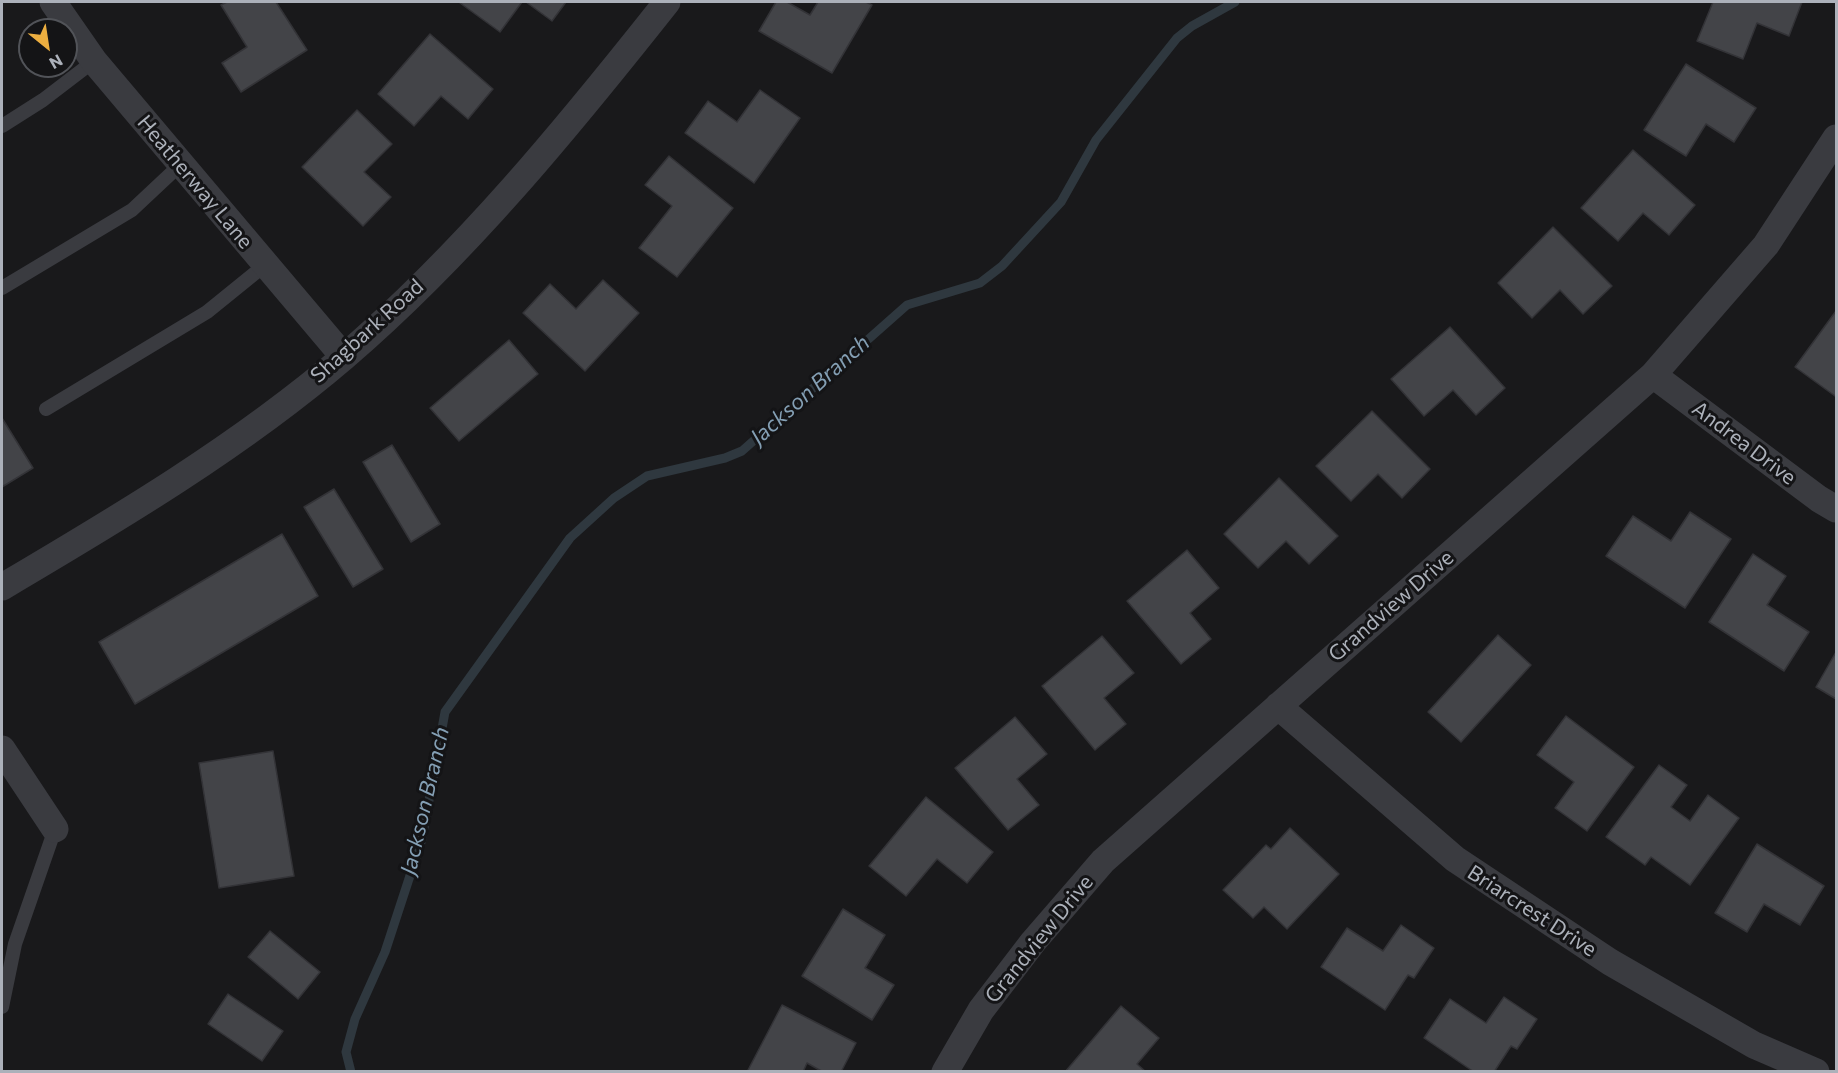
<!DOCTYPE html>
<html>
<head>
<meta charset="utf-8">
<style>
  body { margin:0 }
  #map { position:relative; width:1838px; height:1073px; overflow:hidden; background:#19191b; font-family:Commissioner,sans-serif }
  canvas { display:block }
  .frame { position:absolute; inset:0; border:3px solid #acb1ba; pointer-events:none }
  .north { position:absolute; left:18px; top:18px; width:60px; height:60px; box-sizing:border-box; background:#141416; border:2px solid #515358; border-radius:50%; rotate:150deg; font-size:16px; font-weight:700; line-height:24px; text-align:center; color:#acb1ba }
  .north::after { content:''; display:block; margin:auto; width:21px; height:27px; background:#ecae40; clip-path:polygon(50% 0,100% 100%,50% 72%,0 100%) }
</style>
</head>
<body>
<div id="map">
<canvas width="1838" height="1073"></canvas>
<div class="frame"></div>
<div class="north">N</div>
</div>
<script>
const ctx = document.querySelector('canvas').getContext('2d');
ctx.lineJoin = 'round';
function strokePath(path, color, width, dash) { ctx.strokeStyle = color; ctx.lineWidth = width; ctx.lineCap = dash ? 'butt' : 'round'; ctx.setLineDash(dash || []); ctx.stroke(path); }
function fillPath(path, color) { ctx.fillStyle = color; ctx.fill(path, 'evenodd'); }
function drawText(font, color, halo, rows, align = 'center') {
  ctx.font = font + ' Commissioner,sans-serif'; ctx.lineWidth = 6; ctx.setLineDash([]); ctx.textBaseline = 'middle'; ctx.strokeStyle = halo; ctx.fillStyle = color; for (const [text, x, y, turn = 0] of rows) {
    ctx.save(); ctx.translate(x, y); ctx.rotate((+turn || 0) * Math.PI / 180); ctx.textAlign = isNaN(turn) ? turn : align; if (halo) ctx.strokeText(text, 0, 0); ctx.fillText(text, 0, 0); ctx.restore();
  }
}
strokePath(new Path2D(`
  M 351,1072 L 346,1052 L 355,1019 L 385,952 L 422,839 L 445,712 L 570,538 L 614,498 L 647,476 L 725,458 L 742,451 L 907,305 L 980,283 L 1002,266 L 1061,202 L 1096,140 L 1177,38 L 1192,26 L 1235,2`), '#2f383f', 9);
const building = new Path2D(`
  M 227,2 L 276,2 L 307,50 L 241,92 L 222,63 L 247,47 L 221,5 Z
  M 461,2 L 522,2 L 500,32 L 460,3 Z
  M 526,2 L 566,2 L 552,21 Z
  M 776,2 L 787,2 L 810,15 L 818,2 L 866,2 L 872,5 L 832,73 L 759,31 Z
  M 1713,2 L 1802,2 L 1789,36 L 1757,23 L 1743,59 L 1697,41 Z
  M 430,34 L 493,89 L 468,119 L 441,96 L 414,126 L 378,94 Z
  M 1686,64 L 1756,108 L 1734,142 L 1706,124 L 1686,156 L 1644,130 Z
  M 760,90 L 800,118 L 754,183 L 685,133 L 708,101 L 737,122 Z
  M 357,110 L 392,144 L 364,172 L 391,197 L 363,226 L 302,167 Z
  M 1633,150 L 1695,205 L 1669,235 L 1643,213 L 1618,241 L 1581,208 Z
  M 669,156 L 733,208 L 677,277 L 639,248 L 672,206 L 645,185 Z
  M 1553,227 L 1612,286 L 1583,314 L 1560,290 L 1532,318 L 1498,283 Z
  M 603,280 L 639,313 L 585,371 L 523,313 L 550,284 L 576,309 Z
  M 1836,311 L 1836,394 L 1835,396 L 1795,367 Z
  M 1450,327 L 1505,388 L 1476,415 L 1453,390 L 1424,416 L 1391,379 Z
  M 509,340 L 538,374 L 459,441 L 430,408 Z
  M 1372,411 L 1430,469 L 1402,498 L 1378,474 L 1351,501 L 1316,466 Z
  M 2,418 L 33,468 L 2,487 Z
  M 392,445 L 440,524 L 411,542 L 363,462 Z
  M 1279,478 L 1338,536 L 1309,564 L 1286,541 L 1258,568 L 1224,534 Z
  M 334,489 L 383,569 L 353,587 L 304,507 Z
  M 1690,512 L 1731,539 L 1685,608 L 1606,556 L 1633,516 L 1671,541 Z
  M 282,534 L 318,596 L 135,704 L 99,642 Z
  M 1187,550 L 1219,588 L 1190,613 L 1211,639 L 1181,664 L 1127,601 Z
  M 1753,554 L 1786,576 L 1767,605 L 1809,632 L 1784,671 L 1709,622 Z
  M 1498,635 L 1531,665 L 1461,742 L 1428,712 Z
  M 1102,636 L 1134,673 L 1104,698 L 1126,724 L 1095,750 L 1042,686 Z
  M 1836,652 L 1836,699 L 1816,687 Z
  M 1566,716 L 1634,767 L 1587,831 L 1555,808 L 1574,782 L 1537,755 Z
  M 1015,717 L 1047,754 L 1017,779 L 1039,805 L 1008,830 L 955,768 Z
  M 273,751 L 294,876 L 219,888 L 199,763 Z
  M 1659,765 L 1687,785 L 1671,807 L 1690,821 L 1708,795 L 1739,818 L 1690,885 L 1651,857 L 1645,865 L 1606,837 Z
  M 926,797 L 993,852 L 967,883 L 937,859 L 906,896 L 869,866 Z
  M 1290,828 L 1339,874 L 1287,929 L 1264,907 L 1253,918 L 1223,890 L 1266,845 L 1271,849 Z
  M 1757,844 L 1824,886 L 1800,925 L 1764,904 L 1747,932 L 1715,913 Z
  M 843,909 L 885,935 L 865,968 L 894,985 L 872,1020 L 802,976 Z
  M 1401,925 L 1434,948 L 1414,978 L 1408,975 L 1385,1010 L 1321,967 L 1347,928 L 1383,951 Z
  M 270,931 L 320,972 L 298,999 L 248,957 Z
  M 228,994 L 283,1031 L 262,1061 L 208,1024 Z
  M 1504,997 L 1537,1019 L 1517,1049 L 1511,1046 L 1494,1072 L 1474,1072 L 1424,1038 L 1450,999 L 1486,1023 Z
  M 782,1005 L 856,1043 L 841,1072 L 823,1072 L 807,1063 L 803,1072 L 747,1072 Z
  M 1121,1006 L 1159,1038 L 1137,1064 L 1146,1072 L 1065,1072 Z`);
fillPath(building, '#434448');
strokePath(building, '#333337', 1.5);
strokePath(new Path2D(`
  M 2,126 L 43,100 L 94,61
  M 2,288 L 132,210 L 180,165
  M 46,409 L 207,312 L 265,265
  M 2,1007 L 15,944 L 55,829`), '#3a3b40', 14);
strokePath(new Path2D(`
  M 53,2 L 94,61 L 344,357
  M 1653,375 L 1819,499 L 1836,509
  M 2,587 C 119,518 240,446 344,357 C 466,252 568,127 667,2
  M 1278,706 L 1455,859 L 1610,962 L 1754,1045 L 1816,1072
  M 2,749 L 55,829
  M 945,1072 L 981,1010 L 1033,942 L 1103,861 L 1653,375 L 1766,245 L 1836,138`), '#3a3b40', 27);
drawText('21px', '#acb1ba', '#141416', [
  ["Heatherway Lane",195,182,50],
  ["Shagbark Road",367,331,-42],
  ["Andrea Drive",1744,443,37],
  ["Grandview Drive",1391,606,-41],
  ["Briarcrest Drive",1532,911,33],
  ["Grandview Drive",1039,939,-51]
]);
drawText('italic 22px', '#849fb4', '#141416', [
  ["Jackson Branch",810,390,-42],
  ["Jackson Branch",425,801,-77]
]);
</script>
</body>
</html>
